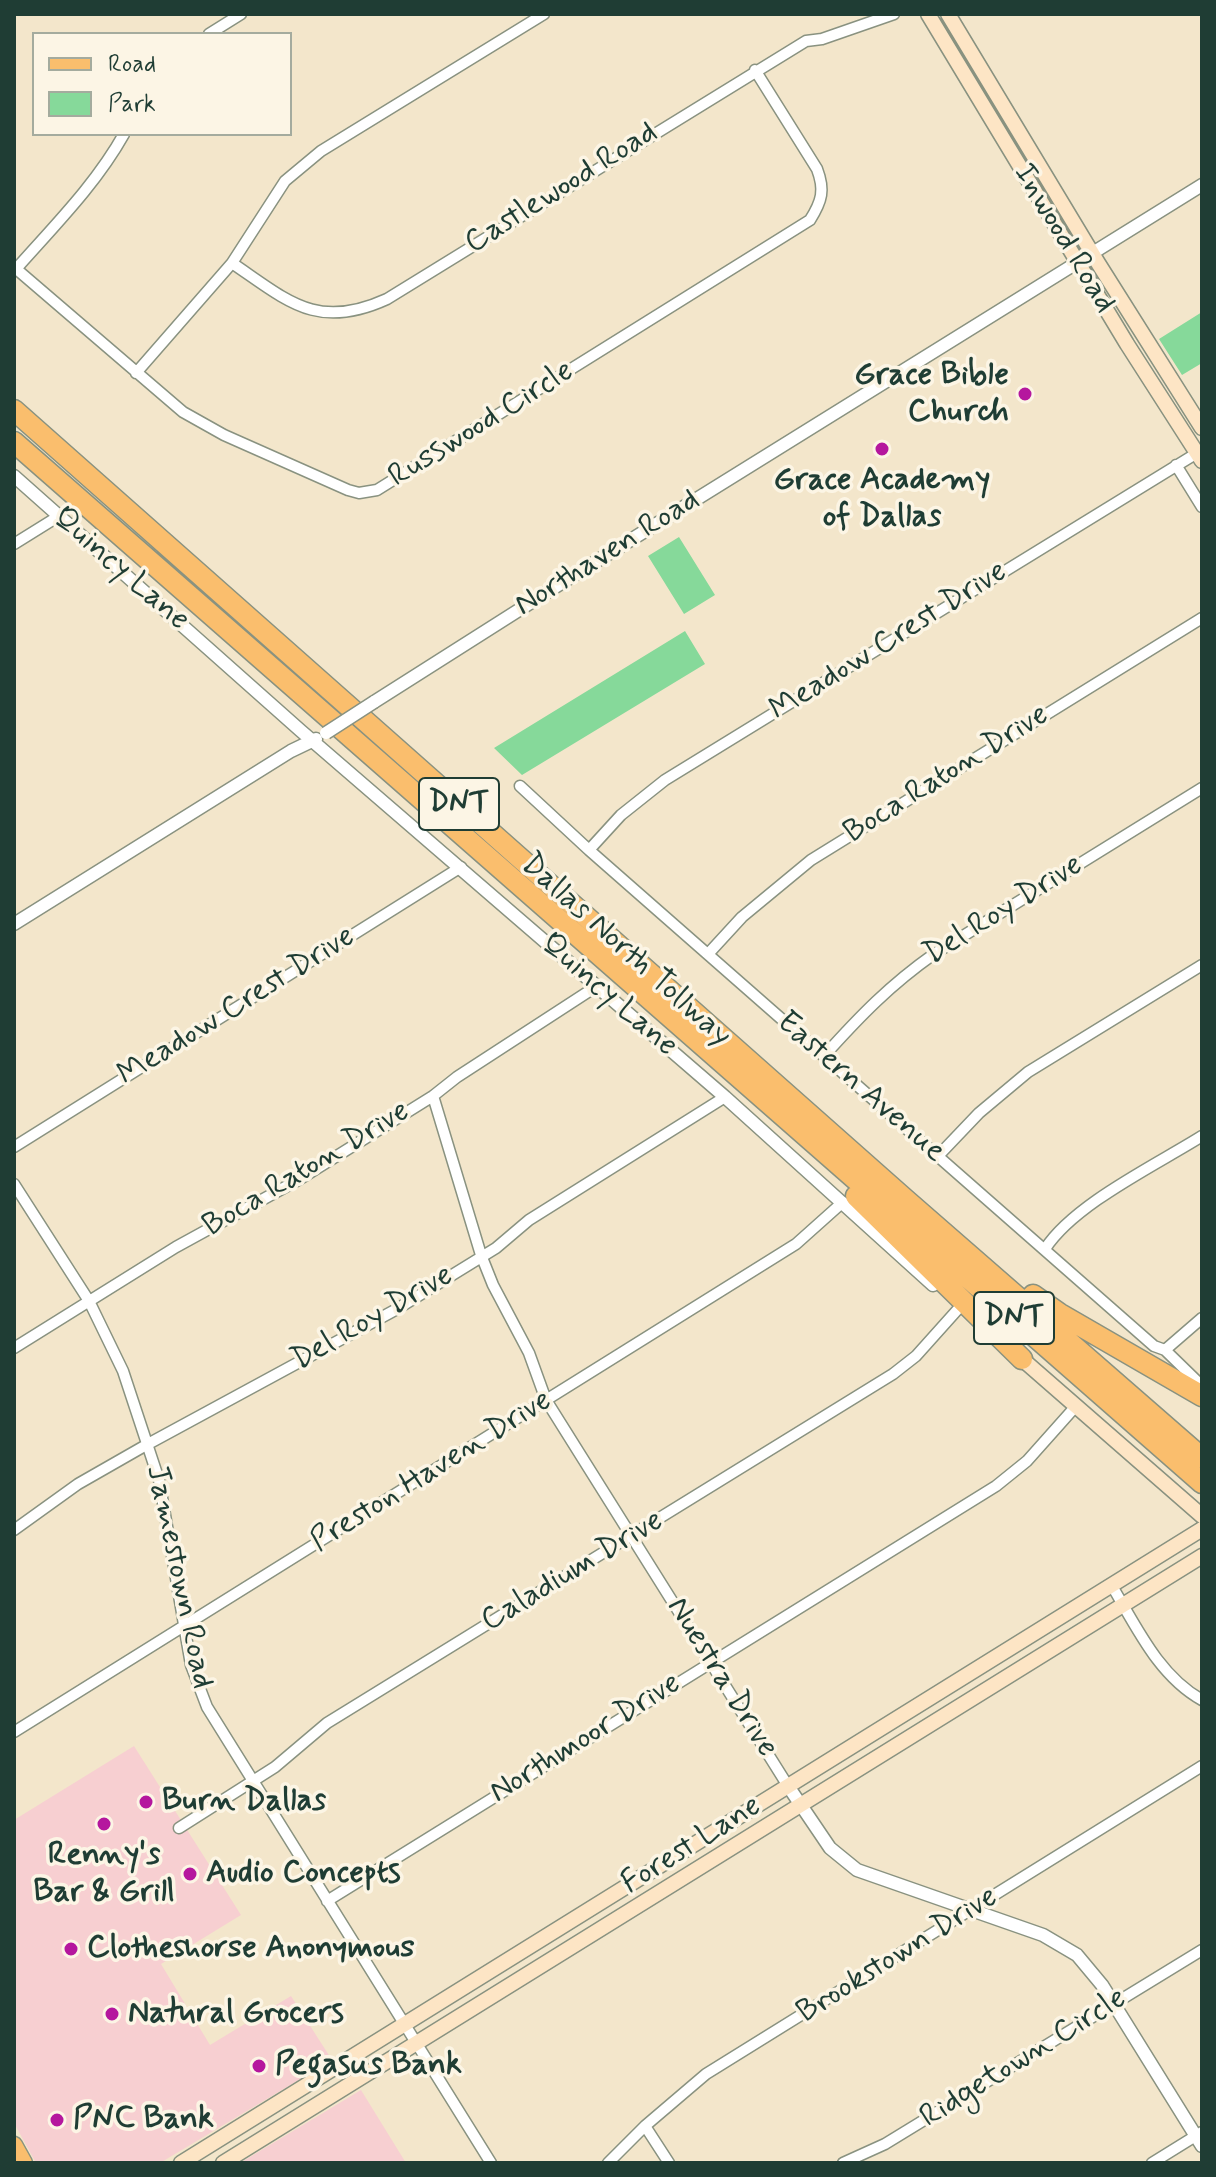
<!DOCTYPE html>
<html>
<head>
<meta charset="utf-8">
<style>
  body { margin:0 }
  #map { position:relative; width:1216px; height:2177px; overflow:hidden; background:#f3e6cb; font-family:Mynerve,sans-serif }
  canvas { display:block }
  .frame { position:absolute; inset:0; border:16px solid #1f3d34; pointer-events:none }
  .legend { position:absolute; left:32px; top:32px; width:260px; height:104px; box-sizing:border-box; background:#fcf5e5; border:2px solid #a4ab9e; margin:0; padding:10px 14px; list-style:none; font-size:24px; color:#1f3d34 }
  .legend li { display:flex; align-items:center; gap:16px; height:40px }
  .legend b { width:40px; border:2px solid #a4ab9e }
</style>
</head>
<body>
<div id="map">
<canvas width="1216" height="2177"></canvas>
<div class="frame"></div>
<ul class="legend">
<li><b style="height:10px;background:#fabe6d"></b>Road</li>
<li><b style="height:22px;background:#86d99a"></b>Park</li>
</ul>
</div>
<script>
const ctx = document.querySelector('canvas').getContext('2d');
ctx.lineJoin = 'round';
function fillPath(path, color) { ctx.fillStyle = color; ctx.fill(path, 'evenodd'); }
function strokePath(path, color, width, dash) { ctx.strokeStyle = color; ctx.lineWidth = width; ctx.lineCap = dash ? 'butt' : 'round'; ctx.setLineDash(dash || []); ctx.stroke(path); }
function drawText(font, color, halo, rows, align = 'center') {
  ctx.font = font + ' Mynerve,sans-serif'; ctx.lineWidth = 7; ctx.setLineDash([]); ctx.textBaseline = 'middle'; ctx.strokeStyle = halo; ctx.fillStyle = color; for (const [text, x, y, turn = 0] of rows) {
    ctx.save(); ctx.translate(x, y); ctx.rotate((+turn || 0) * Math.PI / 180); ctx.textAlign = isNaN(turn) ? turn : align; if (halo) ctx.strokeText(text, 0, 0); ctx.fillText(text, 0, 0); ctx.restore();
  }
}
fillPath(new Path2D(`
  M 134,1746 L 241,1915 L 161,1964 L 210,2045 L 291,1996 L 332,2060 L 160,2163 L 36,2163 L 14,2123 L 14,1820 Z
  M 361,2090 L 406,2163 L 240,2163 Z`), '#f7cfd1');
fillPath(new Path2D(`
  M 1202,312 L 1202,363 L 1182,375 L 1159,339 Z
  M 679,537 L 715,595 L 684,614 L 648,556 Z
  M 685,631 L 705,664 L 522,775 L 494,748 Z`), '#86d99a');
const minor = new Path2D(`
  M 209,34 L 241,14
  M 232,263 C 288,301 317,331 387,299 L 806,41 L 822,39 L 894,14
  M 14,267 L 183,412 L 224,435 L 348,490 L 359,493 L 377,490 L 810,220 C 822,201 825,190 817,169 L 755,70
  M 16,269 C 55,225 96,184 124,134
  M 136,373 L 232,263 L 285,181 L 321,151 L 544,14
  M 1176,465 L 1202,507
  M 14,544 L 59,516
  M 520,786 L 589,850 L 1154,1346 L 1165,1350 L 1202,1386
  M 589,850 L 621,815 L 665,780 L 1202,450
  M 708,954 L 742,917 L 811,860 L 1202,618
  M 824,1056 C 860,1016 890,985 934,954 L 1202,788
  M 433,1096 L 481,1255 L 493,1285 L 529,1353 L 546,1400 L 788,1786
  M 14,1147 L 461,867
  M 938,1156 L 979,1113 L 1028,1072 L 1202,965
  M 14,1184 L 89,1301 L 123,1371 L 159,1480 L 191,1665 L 207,1707 L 491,2163
  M 1045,1249 C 1074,1204 1156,1165 1202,1136
  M 14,1348 L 176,1247 L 300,1179 L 433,1096 L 457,1077 L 597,986
  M 1165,1350 L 1202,1318
  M 14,1530 L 78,1484 L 148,1444 L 397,1309 L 496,1248 L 529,1220 L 725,1097
  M 1112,1586 C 1137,1628 1159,1676 1202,1700
  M 14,1732 L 796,1244 L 843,1202
  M 179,1828 L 275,1767 L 327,1723 L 893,1374 L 916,1356 L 959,1308
  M 327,1901 L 996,1486 L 1027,1461 L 1076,1406
  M 645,2126 L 669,2163
  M 608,2163 L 645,2126 L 706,2074 L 1202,1766
  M 843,2163 L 885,2144 L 1202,1950
  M 1152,2163 L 1202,2132`);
const tertiary = new Path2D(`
  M 14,476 L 301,731 L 725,1097 L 933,1285
  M 374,702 L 563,582 L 1202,185
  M 14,924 L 291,751 L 316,739
  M 788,1786 L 830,1848 L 857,1870 L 1043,1935 L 1077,1955 L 1102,1985 L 1202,2146`);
const secondary = new Path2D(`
  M 928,14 L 1127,344 L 1202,461
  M 948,14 L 1098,263 L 1202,428
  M 1022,1359 L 1202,1516
  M 181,2163 L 1202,1529
  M 223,2163 L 1202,1556`);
const primary = new Path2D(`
  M 14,2145 L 24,2163`);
const motorway = new Path2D(`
  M 14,410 L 905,1199 L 1202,1458
  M 14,442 L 1202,1483
  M 856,1196 L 1022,1359
  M 1033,1295 L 1060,1314 L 1202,1396`);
strokePath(minor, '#899280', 13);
strokePath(tertiary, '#899280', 15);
strokePath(secondary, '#899280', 17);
strokePath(primary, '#899280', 19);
strokePath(motorway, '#899280', 23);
strokePath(minor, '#fff', 10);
strokePath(tertiary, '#fff', 12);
strokePath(secondary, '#fde5c5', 14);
strokePath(primary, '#fabe6d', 16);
strokePath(motorway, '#fabe6d', 20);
const tertiaryBridge = new Path2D(`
  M 326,733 L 374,702`);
strokePath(tertiaryBridge, '#899280', 15, []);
strokePath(tertiaryBridge, '#fff', 12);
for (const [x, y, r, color] of [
  [1025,394,8,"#b5179e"],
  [882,449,8,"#b5179e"],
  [146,1802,8,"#b5179e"],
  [104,1824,8,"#b5179e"],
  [190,1874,8,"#b5179e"],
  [71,1949,8,"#b5179e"],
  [112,2014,8,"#b5179e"],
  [259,2066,8,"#b5179e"],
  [57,2120,8,"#b5179e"]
]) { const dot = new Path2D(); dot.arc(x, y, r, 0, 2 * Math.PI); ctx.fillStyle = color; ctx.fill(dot); strokePath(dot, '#fcf5e5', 3); }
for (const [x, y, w] of [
  [459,804,80],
  [1014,1318,80]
]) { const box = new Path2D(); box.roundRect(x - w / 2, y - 26, w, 52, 6); ctx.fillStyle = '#fcf5e5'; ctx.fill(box); strokePath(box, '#1f3d34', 2); }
drawText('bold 30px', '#1f3d34', null, [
  ["DNT",459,804],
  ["DNT",1014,1318]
]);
drawText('32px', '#1f3d34', '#fcf5e5', [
  ["Castlewood Road",562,189,-32],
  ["Inwood Road",1063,239,59],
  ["Russwood Circle",482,425,-32],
  ["Northaven Road",608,554,-32],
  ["Quincy Lane",120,570,41],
  ["Meadow Crest Drive",889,642,-32],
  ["Boca Raton Drive",947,775,-32],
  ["Del Roy Drive",1004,911,-32],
  ["Dallas North Tollway",625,951,42],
  ["Quincy Lane",608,996,41],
  ["Meadow Crest Drive",237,1007,-32],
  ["Eastern Avenue",860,1088,41],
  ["Boca Raton Drive",307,1170,-31],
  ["Del Roy Drive",373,1319,-30],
  ["Preston Haven Drive",432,1472,-32],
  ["Caladium Drive",573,1572,-31],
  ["Jamestown Road",178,1577,78],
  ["Nuestra Drive",721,1678,58],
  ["Northmoor Drive",586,1739,-32],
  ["Forest Lane",692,1846,-32],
  ["Brookstown Drive",898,1956,-32],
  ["Ridgetown Circle",1024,2059,-32]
]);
drawText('bold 32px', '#1f3d34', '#fcf5e5', [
  ["Grace Bible",1009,376,"right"],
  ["Church",1009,413,"right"],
  ["Grace Academy",882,481,"center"],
  ["of Dallas",882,518,"center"],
  ["Burn Dallas",162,1802],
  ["Renny's",104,1856,"center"],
  ["Bar & Grill",104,1893,"center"],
  ["Audio Concepts",206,1874],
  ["Clotheshorse Anonymous",87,1949],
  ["Natural Grocers",128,2014],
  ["Pegasus Bank",275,2066],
  ["PNC Bank",73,2120]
], 'left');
</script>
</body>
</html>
